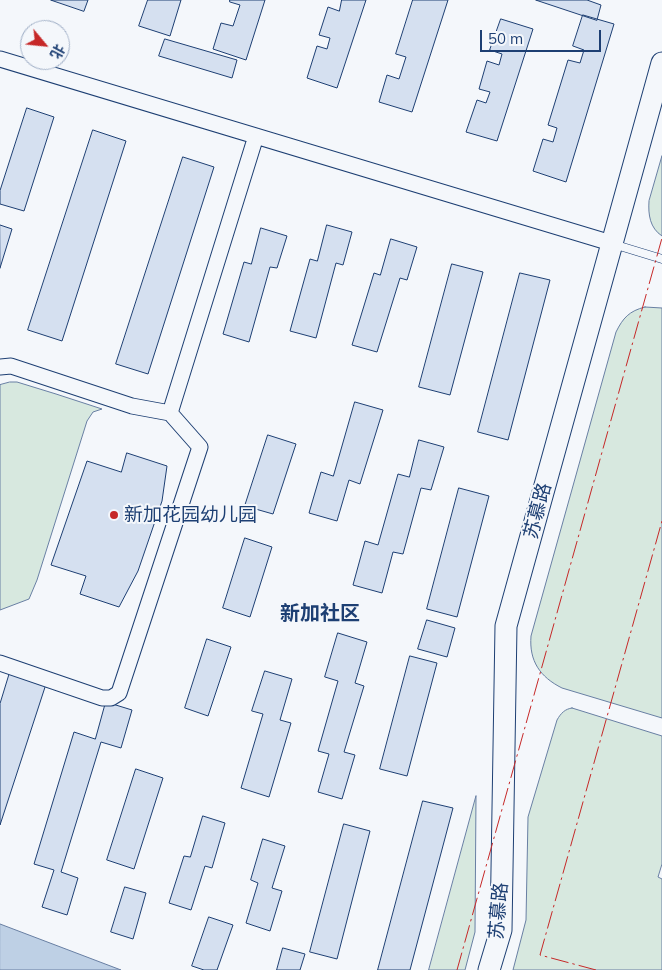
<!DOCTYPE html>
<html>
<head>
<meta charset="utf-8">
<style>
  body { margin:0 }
  #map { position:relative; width:662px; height:970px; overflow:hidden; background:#f4f7fb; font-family:Mulish,"Noto Sans SC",sans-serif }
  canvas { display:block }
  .north { position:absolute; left:20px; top:20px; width:50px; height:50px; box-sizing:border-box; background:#f4f7fb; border:1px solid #9eadc5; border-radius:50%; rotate:118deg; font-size:14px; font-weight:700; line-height:20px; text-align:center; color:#1d3f73 }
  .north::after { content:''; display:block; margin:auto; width:18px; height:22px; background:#c62828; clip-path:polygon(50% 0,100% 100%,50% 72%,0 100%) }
  .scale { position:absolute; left:480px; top:30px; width:121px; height:22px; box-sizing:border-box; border:2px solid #1d3f73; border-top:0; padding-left:6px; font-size:15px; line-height:18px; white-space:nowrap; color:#1d3f73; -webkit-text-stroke:4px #f4f7fb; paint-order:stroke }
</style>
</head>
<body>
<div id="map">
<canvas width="662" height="970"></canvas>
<div class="north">北</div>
<div class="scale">50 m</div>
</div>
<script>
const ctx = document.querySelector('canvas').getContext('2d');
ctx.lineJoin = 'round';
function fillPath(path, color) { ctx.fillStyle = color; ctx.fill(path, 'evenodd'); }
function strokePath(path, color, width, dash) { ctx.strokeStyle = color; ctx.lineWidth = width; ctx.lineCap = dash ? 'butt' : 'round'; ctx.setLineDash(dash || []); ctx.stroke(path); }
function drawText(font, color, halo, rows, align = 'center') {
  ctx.font = font + ' Mulish,"Noto Sans SC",sans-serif'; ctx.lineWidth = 4; ctx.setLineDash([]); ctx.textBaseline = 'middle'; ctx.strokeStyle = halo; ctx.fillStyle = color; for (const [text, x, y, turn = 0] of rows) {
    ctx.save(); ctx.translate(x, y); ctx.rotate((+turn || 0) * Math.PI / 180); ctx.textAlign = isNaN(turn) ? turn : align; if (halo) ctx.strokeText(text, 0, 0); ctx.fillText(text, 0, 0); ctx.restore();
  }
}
const green = new Path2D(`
  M 662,156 L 662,236 C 650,228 648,215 649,201 Z
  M 645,307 L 662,308 L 662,718 L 562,688 C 540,677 529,661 531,636 L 616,332 C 623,318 629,311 645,307 Z
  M 10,382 L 17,382 L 56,394 L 102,409 L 93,412 L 87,421 L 37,580 L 29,599 L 0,610 L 0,385 Z
  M 572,708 L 662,736 L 662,864 L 658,877 L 662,879 L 662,970 L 513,970 L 526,920 L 528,817 L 557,720 C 561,713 565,709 572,708 Z
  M 476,796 L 475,932 L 465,970 L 429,970 Z`);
fillPath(green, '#d7e8df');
strokePath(green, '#687fa3', 1);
const water = new Path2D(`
  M 0,924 L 121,970 L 0,970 Z`);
fillPath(water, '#bed0e5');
strokePath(water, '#687fa3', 1);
const building = new Path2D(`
  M 51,0 L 88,0 L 84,11 Z
  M 148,0 L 181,0 L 170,36 L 139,26 Z
  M 230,0 L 265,0 L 246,60 L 213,49 L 221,23 L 233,26 L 240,5 L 230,2 Z
  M 342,0 L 366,0 L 337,88 L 307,78 L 317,46 L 327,49 L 330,38 L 319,35 L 328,7 L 339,11 Z
  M 413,0 L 448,0 L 412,112 L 379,102 L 387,75 L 399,79 L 406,57 L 396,54 Z
  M 536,0 L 587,0 L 601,5 L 597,20 Z
  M 583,15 L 614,24 L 566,182 L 533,171 L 543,139 L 553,142 L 557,128 L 548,125 L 568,60 L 580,63 L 584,50 L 573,46 Z
  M 501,19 L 533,29 L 497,141 L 466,132 L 477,100 L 486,103 L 490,92 L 479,89 L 487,61 L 499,65 L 502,54 L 490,50 Z
  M 165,39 L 237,60 L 232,78 L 159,56 Z
  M 27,108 L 54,117 L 24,211 L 0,204 L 0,191 Z
  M 93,130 L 126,141 L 62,341 L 28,330 Z
  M 183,157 L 214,167 L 148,374 L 116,364 Z
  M 0,225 L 12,229 L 0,268 Z
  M 327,225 L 352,232 L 343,265 L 336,263 L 316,338 L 290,331 L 310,259 L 317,261 Z
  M 261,228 L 287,236 L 277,268 L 270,267 L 249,342 L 223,334 L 244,262 L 251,264 Z
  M 391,239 L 417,247 L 407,280 L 400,278 L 377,352 L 352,345 L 374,273 L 380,275 Z
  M 452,264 L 483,272 L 450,395 L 419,387 Z
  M 520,273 L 550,280 L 508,440 L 478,432 Z
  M 355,402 L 383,410 L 360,484 L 349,480 L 337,521 L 309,513 L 321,472 L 333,476 Z
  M 268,435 L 296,444 L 273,514 L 245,506 Z
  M 419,440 L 444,447 L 431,490 L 421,488 L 403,554 L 393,552 L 382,593 L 353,585 L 365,541 L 378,545 L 398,474 L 409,477 Z
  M 127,453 L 167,466 L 162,501 L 138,571 L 119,607 L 80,594 L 86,576 L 51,565 L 87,461 L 121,472 Z
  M 459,488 L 489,496 L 457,617 L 427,609 Z
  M 245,538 L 272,547 L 250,617 L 223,608 Z
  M 427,620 L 455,628 L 447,657 L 418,649 Z
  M 338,633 L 367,642 L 355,683 L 364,686 L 344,752 L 355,755 L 342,799 L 318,792 L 329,754 L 318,751 L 338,681 L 325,677 Z
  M 207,639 L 231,647 L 208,716 L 185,708 Z
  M 410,656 L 437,663 L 407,776 L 380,769 Z
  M 11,669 L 47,681 L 0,825 L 0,704 Z
  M 265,671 L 292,679 L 280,720 L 291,723 L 269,797 L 241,788 L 263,714 L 252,711 Z
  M 106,702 L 132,710 L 121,748 L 101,742 L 61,872 L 78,878 L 67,915 L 42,907 L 54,870 L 34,864 L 74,732 L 95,739 Z
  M 136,769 L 163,778 L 134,869 L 107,860 Z
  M 423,801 L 453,808 L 410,970 L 378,970 Z
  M 203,816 L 225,823 L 212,868 L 205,866 L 191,910 L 169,903 L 184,856 L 190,857 Z
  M 344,824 L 370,831 L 337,959 L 310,952 Z
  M 263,839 L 285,846 L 272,888 L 282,891 L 270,931 L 246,923 L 258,883 L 251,880 Z
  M 125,887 L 146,893 L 133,939 L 111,932 Z
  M 209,917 L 233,925 L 217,970 L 204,970 L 192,966 Z
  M 283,948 L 305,954 L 300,970 L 277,970 Z`);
fillPath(building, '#d5e0f0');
strokePath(building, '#1d3f73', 1);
const lane = new Path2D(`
  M 613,244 L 662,259`);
const street = new Path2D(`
  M 0,59 L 611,243
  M 0,367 L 11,366 L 132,406 L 170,413 L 200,447 L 119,693 L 111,698 L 102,698 L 0,663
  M 170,413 L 256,136`);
const secondary = new Path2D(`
  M 489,970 L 501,930 L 506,626 L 662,63`);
strokePath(lane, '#1d3f73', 9);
strokePath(street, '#1d3f73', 17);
strokePath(secondary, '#1d3f73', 23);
strokePath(lane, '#f4f7fb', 8);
strokePath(street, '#f4f7fb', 15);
strokePath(secondary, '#f4f7fb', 21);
strokePath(new Path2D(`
  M 457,970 L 662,238
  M 596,970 L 540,955 L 662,521`), '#c62828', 1, [18, 4, 2.5, 4]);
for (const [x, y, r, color] of [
  [114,515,5,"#c62828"]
]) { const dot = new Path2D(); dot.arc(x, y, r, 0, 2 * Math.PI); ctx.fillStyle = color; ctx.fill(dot); strokePath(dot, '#f4f7fb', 2); }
drawText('19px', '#1d3f73', '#f4f7fb', [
  ["苏慕路",538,511,-75],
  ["苏慕路",499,911,-85]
]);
drawText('19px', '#1d3f73', '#f4f7fb', [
  ["新加花园幼儿园",124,515]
], 'left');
drawText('bold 20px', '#1d3f73', '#f4f7fb', [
  ["新加社区",320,614]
]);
</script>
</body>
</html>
